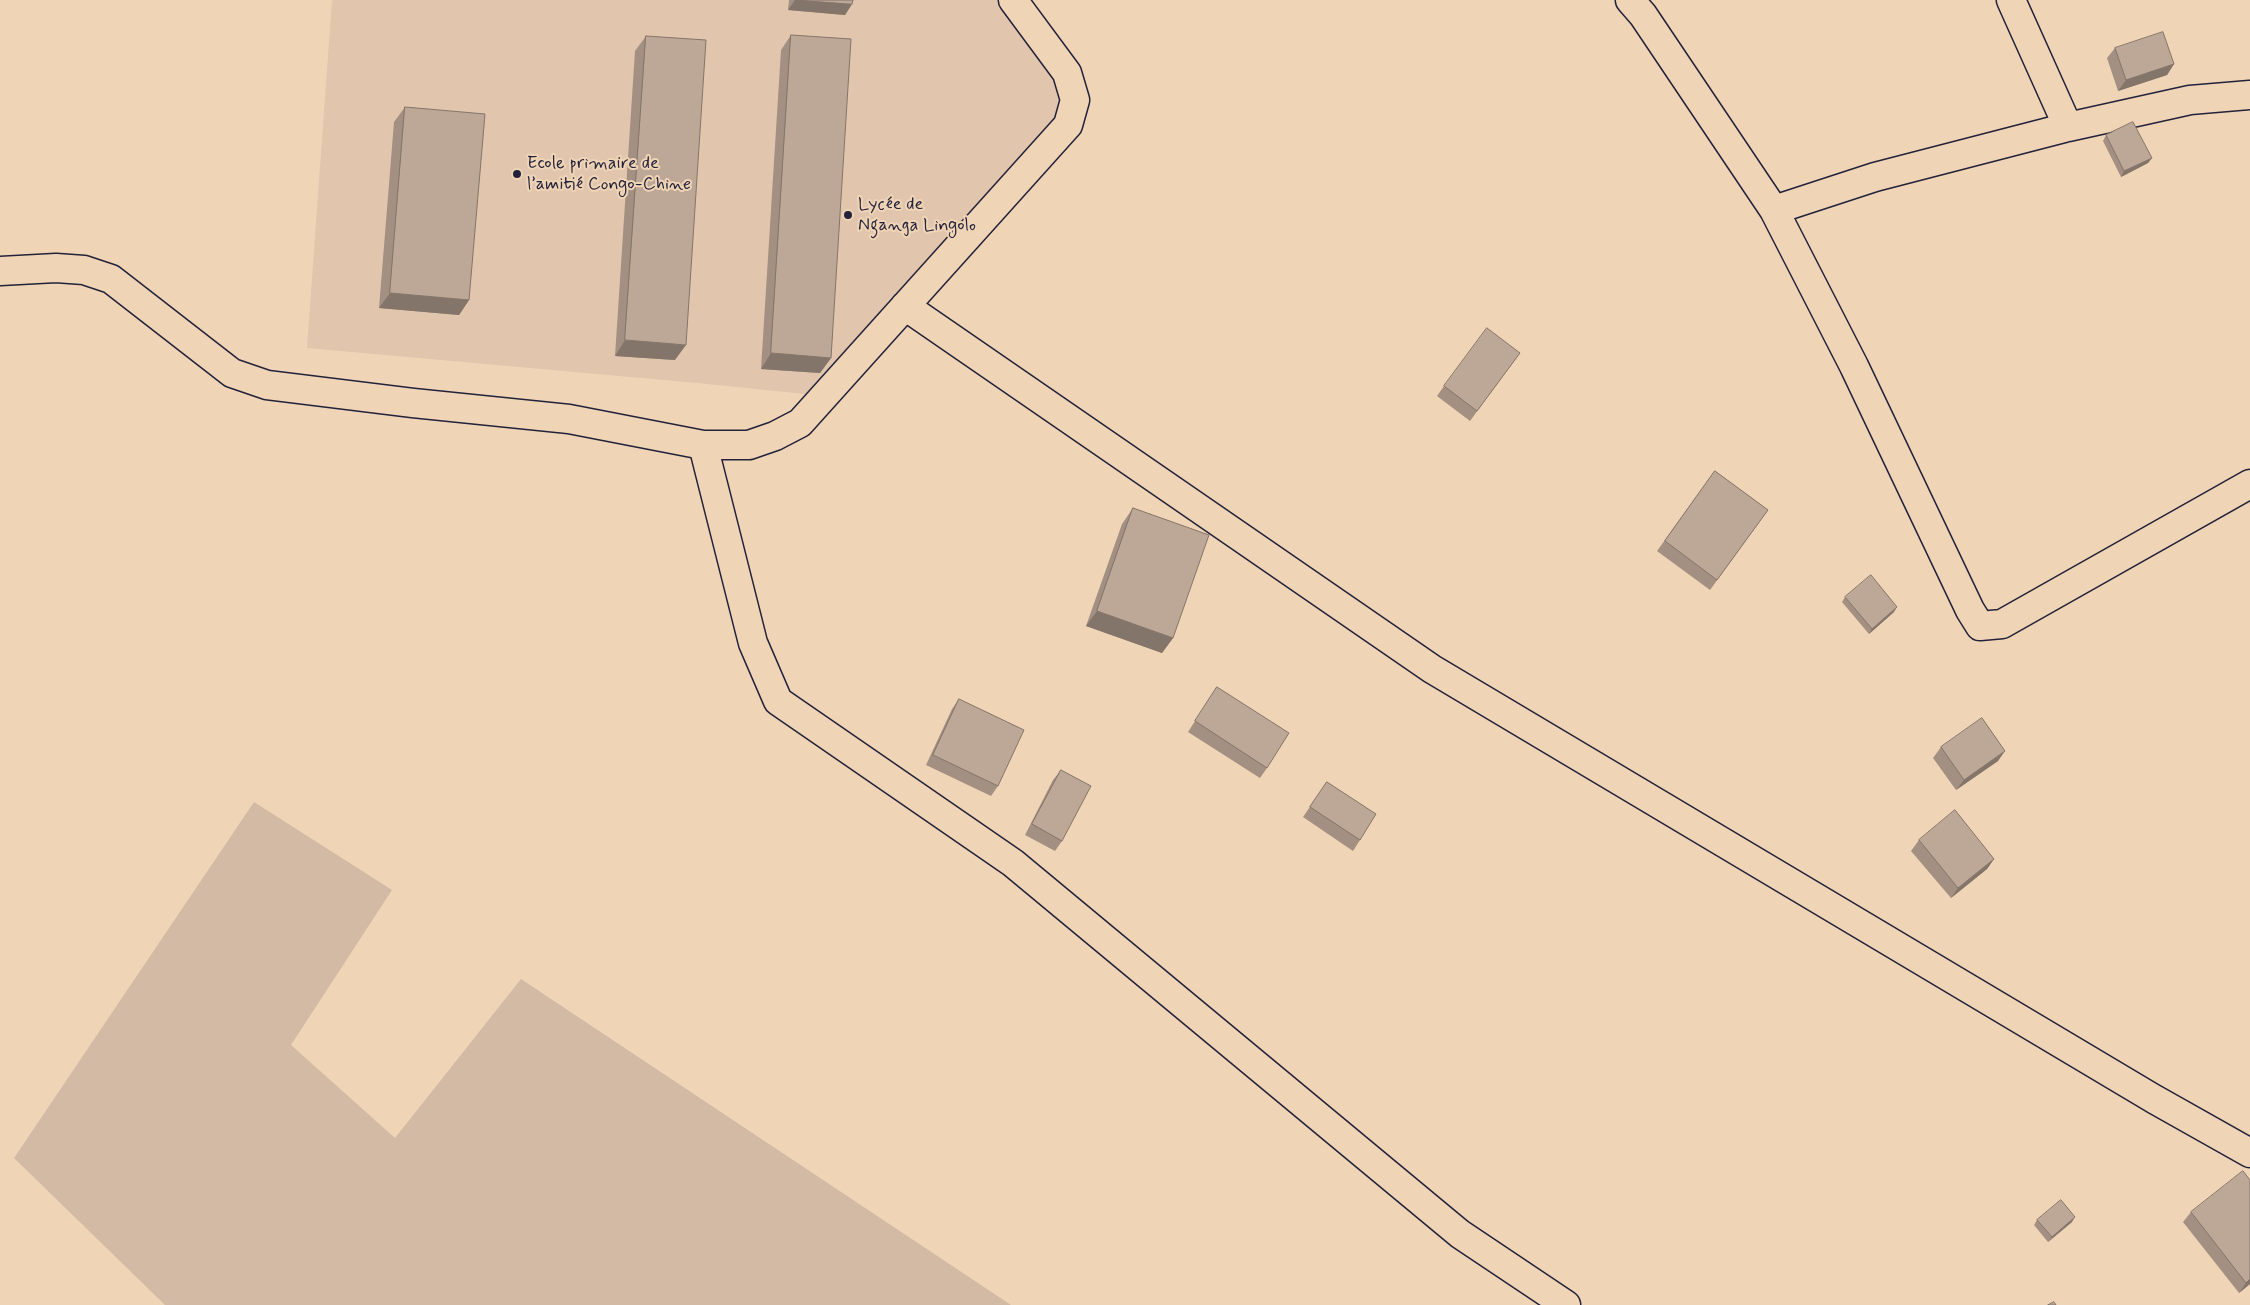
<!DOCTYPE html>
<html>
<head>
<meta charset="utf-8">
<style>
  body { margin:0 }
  canvas { display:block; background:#f0d4b6 }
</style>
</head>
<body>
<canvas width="2250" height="1305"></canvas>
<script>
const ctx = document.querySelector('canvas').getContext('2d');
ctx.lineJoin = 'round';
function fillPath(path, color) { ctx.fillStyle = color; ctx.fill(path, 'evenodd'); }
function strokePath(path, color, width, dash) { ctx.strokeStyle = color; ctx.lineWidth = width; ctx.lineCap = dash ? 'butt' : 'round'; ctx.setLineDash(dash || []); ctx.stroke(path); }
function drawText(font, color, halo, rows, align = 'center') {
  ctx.font = font + ' Mynerve,sans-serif'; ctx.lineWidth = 4; ctx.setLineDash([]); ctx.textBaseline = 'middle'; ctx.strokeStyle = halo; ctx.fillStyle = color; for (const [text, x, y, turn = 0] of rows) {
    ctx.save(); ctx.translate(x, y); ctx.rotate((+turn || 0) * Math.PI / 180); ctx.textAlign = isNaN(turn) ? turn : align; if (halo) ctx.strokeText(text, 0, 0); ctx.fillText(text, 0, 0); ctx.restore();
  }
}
fillPath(new Path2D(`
  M 332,0 L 1013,0 L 1072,89 L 1068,125 L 824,396 L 697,383 L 307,348 Z`), '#e1c6ad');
fillPath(new Path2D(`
  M 254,802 L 392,890 L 291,1045 L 395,1138 L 521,979 L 1011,1305 L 165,1305 L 14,1158 Z`), '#d2baa4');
const minor = new Path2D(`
  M 1630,0 L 1643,15 L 1774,210 L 1854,366 L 1970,610 L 1980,626 L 2002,624 L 2250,484
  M 2011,0 L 2068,127
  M 1774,210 L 1875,177 L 2068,127 L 2190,100 L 2250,95
  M 0,271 L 56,268 L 84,270 L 111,279 L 232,373 L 267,385 L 413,403 L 569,419 L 703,445 L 749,445 L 775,436 L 800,423 L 1068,125 L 1075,100 L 1067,73 L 1013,0
  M 905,306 L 1432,669 L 2154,1099 L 2250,1153
  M 703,445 L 753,643 L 778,701 L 1013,863 L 1460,1234 L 1566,1305`);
strokePath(minor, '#22223b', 31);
strokePath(minor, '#f0d4b6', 28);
fillPath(new Path2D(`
  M 789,0 L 853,0 L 852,4 L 845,15 L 788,10 Z
  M 791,35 L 831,358 L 820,373 L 761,369 L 781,50 Z
  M 646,36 L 675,360 L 615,356 L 635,51 Z
  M 2115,48 L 2174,64 L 2167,75 L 2118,91 L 2107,58 Z
  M 405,107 L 469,300 L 459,315 L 379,308 L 394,122 Z
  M 2106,135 L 2152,158 L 2148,163 L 2121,177 L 2103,141 Z
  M 1520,353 L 1470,421 L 1437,396 L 1444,386 Z
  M 1715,471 L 1768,510 L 1710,590 L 1657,551 Z
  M 1133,508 L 1173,638 L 1162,653 L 1086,626 L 1122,524 Z
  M 1845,597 L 1894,612 L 1869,634 L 1842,602 Z
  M 1217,687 L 1267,768 L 1260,778 L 1188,732 Z
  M 959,699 L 998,786 L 991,796 L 926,765 L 952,709 Z
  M 1941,747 L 1998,761 L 1956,790 L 1933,758 Z
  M 1061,770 L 1062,841 L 1055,851 L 1025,835 L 1053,780 Z
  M 1327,782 L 1360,840 L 1353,851 L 1303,817 Z
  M 1919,840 L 1994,859 L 1987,869 L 1951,898 L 1911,851 Z
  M 2191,1212 L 2250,1284 L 2239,1293 L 2183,1222 Z
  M 2037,1220 L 2072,1222 L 2048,1242 L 2034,1225 Z`), '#a39082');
fillPath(new Path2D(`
  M 795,0 L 852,4 L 845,15 L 788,10 Z
  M 2174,64 L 2167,75 L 2118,91 L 2126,80 Z
  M 2152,158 L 2148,163 L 2121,177 L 2124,171 Z
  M 390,293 L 469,300 L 459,315 L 379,308 Z
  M 625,340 L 686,345 L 675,360 L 615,356 Z
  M 771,353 L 831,358 L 820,373 L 761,369 Z
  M 1897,607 L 1894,612 L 1869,634 L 1872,629 Z
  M 1097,611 L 1173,638 L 1162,653 L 1086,626 Z
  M 2005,751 L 1998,761 L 1956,790 L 1964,780 Z
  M 1994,859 L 1987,869 L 1951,898 L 1958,888 Z
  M 2075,1217 L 2072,1222 L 2048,1242 L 2052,1237 Z
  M 2250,1279 L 2250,1284 L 2239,1293 L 2246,1283 Z`), '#84756a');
const building = new Path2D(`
  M 796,0 L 853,0 L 852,4 Z
  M 2163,32 L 2174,64 L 2126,80 L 2115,48 Z
  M 791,35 L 851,39 L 831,358 L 771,353 Z
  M 646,36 L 706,40 L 686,345 L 625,340 Z
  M 405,107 L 485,114 L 469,300 L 390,293 Z
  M 2133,122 L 2152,158 L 2124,171 L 2106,135 Z
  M 1487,328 L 1520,353 L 1477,411 L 1444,386 Z
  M 1715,471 L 1768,510 L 1717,580 L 1665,541 Z
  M 1133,508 L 1209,535 L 1173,638 L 1097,611 Z
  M 1871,575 L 1897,607 L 1872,629 L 1845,597 Z
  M 1217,687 L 1289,733 L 1267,768 L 1195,721 Z
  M 959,699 L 1024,730 L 998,786 L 933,755 Z
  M 1982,718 L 2005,751 L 1964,780 L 1941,747 Z
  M 1061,770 L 1091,786 L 1062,841 L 1032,824 Z
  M 1327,782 L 1376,814 L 1360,840 L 1310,807 Z
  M 1955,810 L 1994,859 L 1958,888 L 1919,840 Z
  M 2243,1171 L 2250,1180 L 2250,1279 L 2246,1283 L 2191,1212 Z
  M 2061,1200 L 2075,1217 L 2052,1237 L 2037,1220 Z
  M 2054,1302 L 2056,1305 L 2048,1305 Z`);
fillPath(building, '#bda797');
strokePath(building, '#84756a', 1);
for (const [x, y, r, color] of [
  [517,174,5,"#22223b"],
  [848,215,5,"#22223b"]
]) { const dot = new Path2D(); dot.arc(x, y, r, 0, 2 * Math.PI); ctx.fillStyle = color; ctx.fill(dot); strokePath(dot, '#f0d4b6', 2); }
drawText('18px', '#22223b', '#f0d4b6', [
  ["Ecole primaire de",527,164],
  ["l’amitié Congo-Chine",527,185],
  ["Lycée de",858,205],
  ["Nganga Lingolo",858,226]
], 'left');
</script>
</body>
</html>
